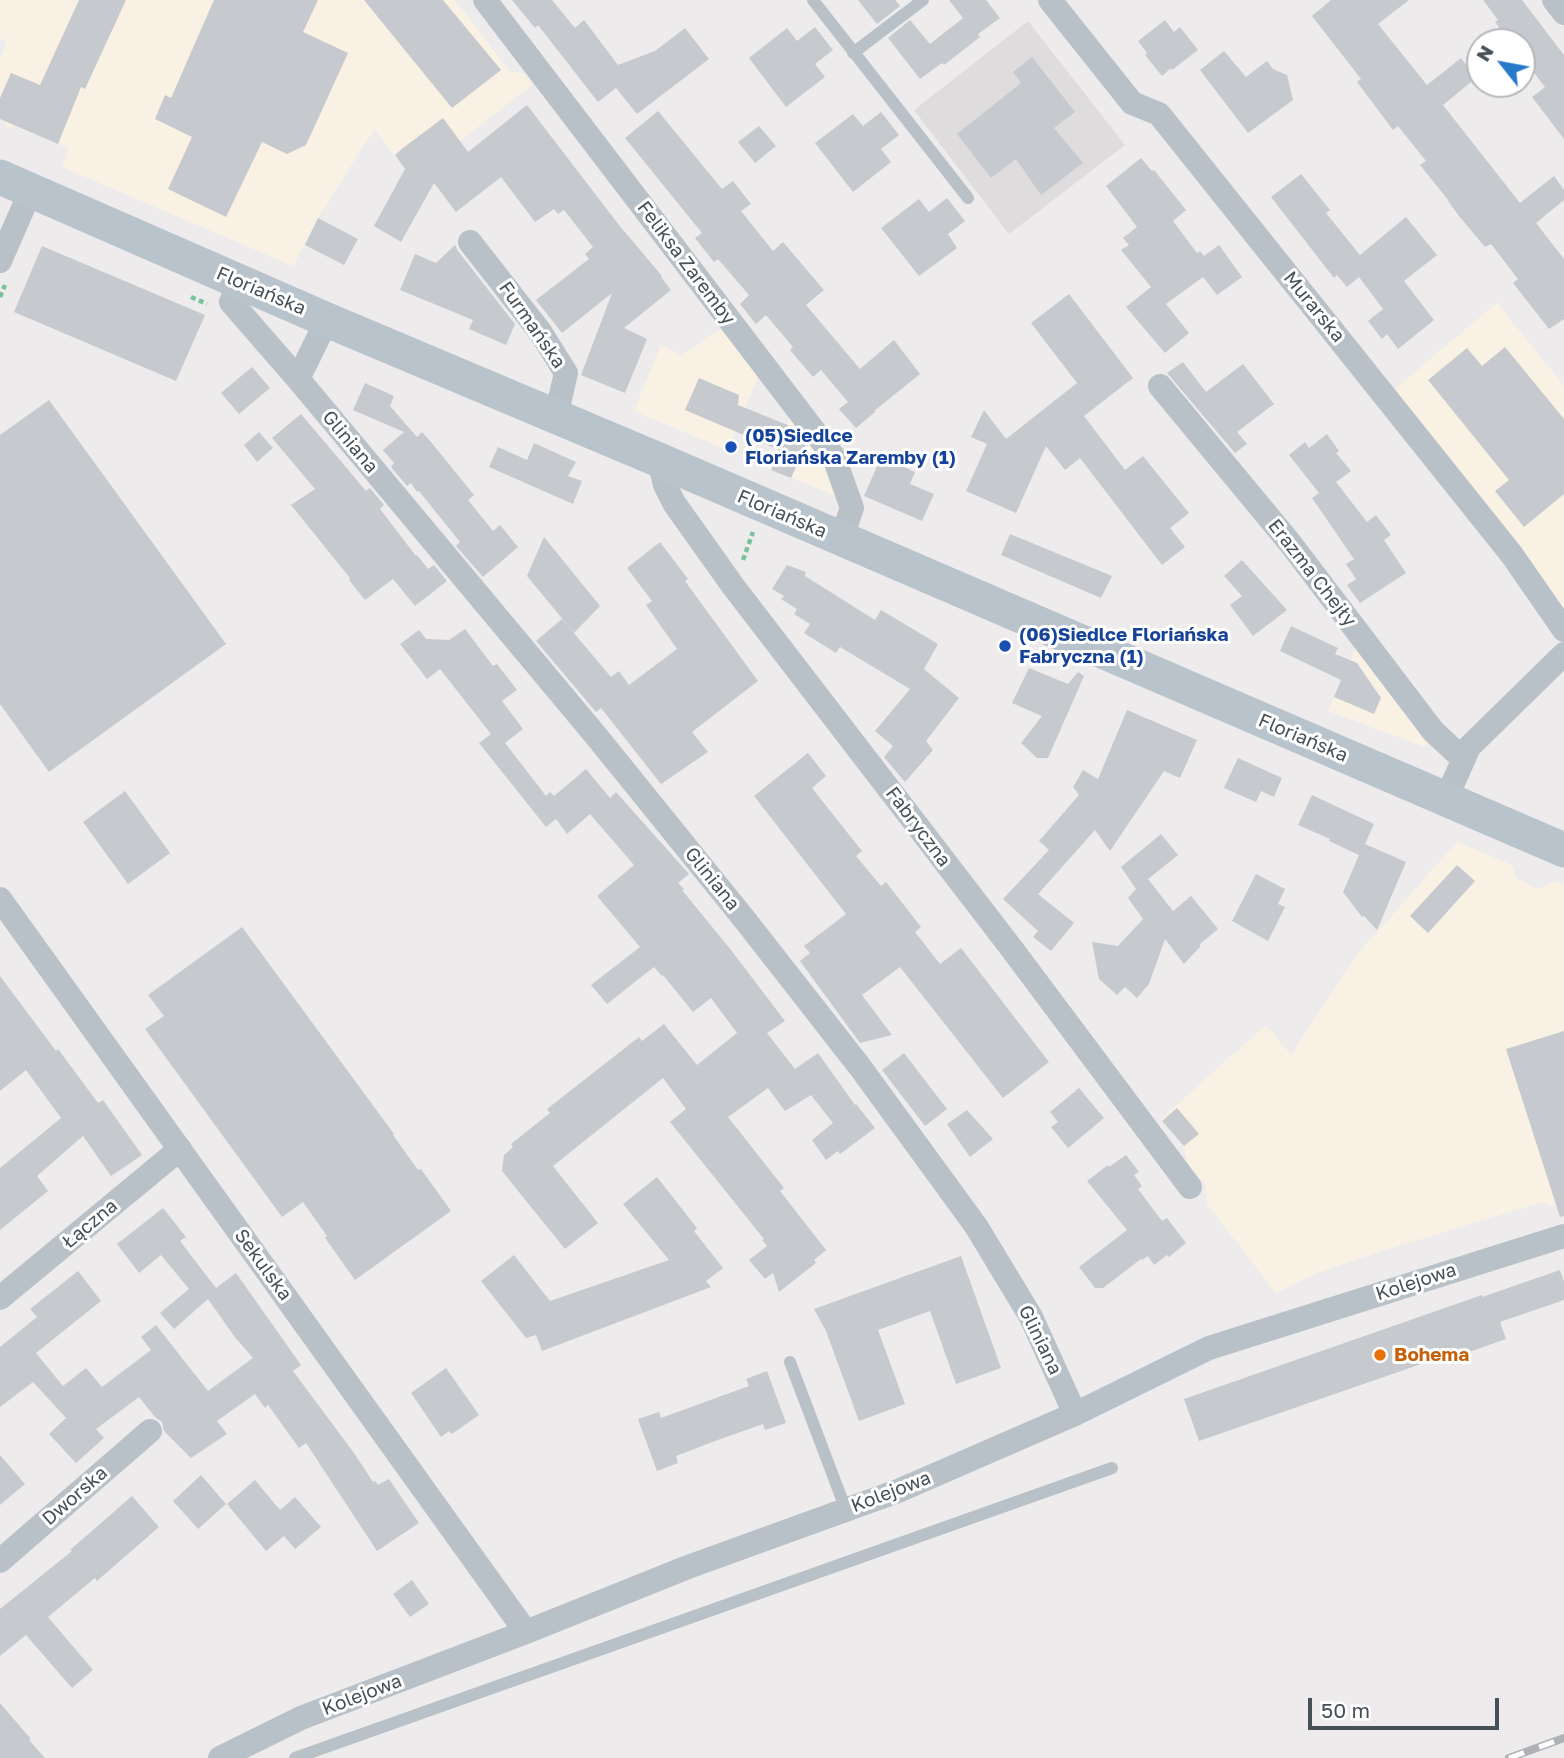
<!DOCTYPE html>
<html>
<head>
<meta charset="utf-8">
<style>
  body { margin:0 }
  #map { position:relative; width:1564px; height:1758px; overflow:hidden; background:#eeebec; font-family:"Golos Text",sans-serif }
  canvas { display:block }
  .north { position:absolute; left:1466px; top:28px; width:70px; height:70px; box-sizing:border-box; background:#fff; border:2px solid #b5b9bc; border-radius:50%; rotate:301deg; font-size:19px; font-weight:700; line-height:28px; text-align:center; color:#465057 }
  .north::after { content:''; display:block; margin:auto; width:24px; height:32px; background:#2979ca; clip-path:polygon(50% 0,100% 100%,50% 72%,0 100%) }
  .scale { position:absolute; left:1308px; top:1698px; width:191px; height:32px; box-sizing:border-box; border:4px solid #465057; border-top:0; padding-left:9px; font-size:21px; line-height:24px; white-space:nowrap; color:#465057; -webkit-text-stroke:5px #fff; paint-order:stroke }
</style>
</head>
<body>
<div id="map">
<canvas width="1564" height="1758"></canvas>
<div class="north">N</div>
<div class="scale">50 m</div>
</div>
<script>
const ctx = document.querySelector('canvas').getContext('2d');
ctx.lineJoin = 'round';
function fillPath(path, color) { ctx.fillStyle = color; ctx.fill(path, 'evenodd'); }
function strokePath(path, color, width, dash) { ctx.strokeStyle = color; ctx.lineWidth = width; ctx.lineCap = dash ? 'butt' : 'round'; ctx.setLineDash(dash || []); ctx.stroke(path); }
function drawText(font, color, halo, rows, align = 'center') {
  ctx.font = font + ' "Golos Text",sans-serif'; ctx.lineWidth = 6; ctx.setLineDash([]); ctx.textBaseline = 'middle'; ctx.strokeStyle = halo; ctx.fillStyle = color; for (const [text, x, y, turn = 0] of rows) {
    ctx.save(); ctx.translate(x, y); ctx.rotate((+turn || 0) * Math.PI / 180); ctx.textAlign = isNaN(turn) ? turn : align; if (halo) ctx.strokeText(text, 0, 0); ctx.fillText(text, 0, 0); ctx.restore();
  }
}
fillPath(new Path2D(`
  M 0,0 L 455,0 L 510,72 L 524,73 L 532,85 L 412,178 L 374,129 L 318,218 L 293,266 L 62,167 L 69,148 L 14,126 L 12,128 L 5,125 L 6,122 L 0,119 L 0,58 L 7,44 L 0,38 Z
  M 1497,303 L 1564,386 L 1564,616 L 1391,392 Z
  M 723,327 L 759,375 L 727,450 L 634,411 L 661,345 L 681,356 Z
  M 791,415 L 824,458 L 839,497 L 768,468 Z
  M 1359,641 L 1430,737 L 1425,747 L 1328,711 Z
  M 1457,842 L 1512,865 L 1516,878 L 1538,889 L 1554,881 L 1564,885 L 1564,1202 L 1552,1206 L 1542,1202 L 1385,1250 L 1317,1273 L 1276,1293 L 1207,1204 L 1206,1185 L 1187,1164 L 1184,1146 L 1161,1119 L 1266,1025 L 1291,1055 L 1356,956 Z`), '#f9f2e4');
fillPath(new Path2D(`
  M 1028,21 L 1125,145 L 1009,234 L 914,110 Z`), '#dfdcdd');
fillPath(new Path2D(`
  M 79,0 L 126,0 L 85,89 L 81,87 L 58,144 L 0,119 L 0,98 L 11,73 L 40,85 Z
  M 214,0 L 318,0 L 303,32 L 348,53 L 306,145 L 287,154 L 262,142 L 226,217 L 168,189 L 192,137 L 155,119 L 165,95 L 171,98 Z
  M 364,0 L 443,0 L 501,70 L 452,108 Z
  M 512,0 L 552,0 L 575,28 L 584,20 L 618,65 L 655,51 L 685,28 L 709,59 L 637,114 L 616,88 L 598,102 L 538,25 L 535,28 Z
  M 858,0 L 895,0 L 900,6 L 877,24 Z
  M 949,0 L 986,0 L 1000,18 L 978,34 L 980,37 L 944,65 L 942,63 L 920,79 L 888,38 L 910,20 L 930,44 L 963,18 Z
  M 1331,0 L 1409,0 L 1378,24 L 1427,85 L 1461,58 L 1476,78 L 1443,105 L 1520,203 L 1554,176 L 1564,190 L 1564,200 L 1536,223 L 1564,259 L 1564,319 L 1549,329 L 1513,283 L 1518,279 L 1491,244 L 1485,247 L 1459,216 L 1448,201 L 1449,201 L 1420,165 L 1426,161 L 1398,126 L 1393,130 L 1357,82 L 1361,79 L 1312,16 Z
  M 1483,0 L 1522,0 L 1564,55 L 1564,139 L 1532,97 L 1545,87 L 1522,57 L 1522,42 L 1510,42 L 1495,22 L 1498,20 Z
  M 1165,20 L 1174,32 L 1180,27 L 1198,50 L 1172,70 L 1171,68 L 1162,76 L 1145,55 L 1147,53 L 1138,41 Z
  M 815,27 L 833,50 L 815,64 L 825,77 L 786,107 L 749,58 L 787,28 L 797,41 Z
  M 1224,51 L 1246,77 L 1267,61 L 1273,69 L 1287,75 L 1293,100 L 1248,133 L 1200,70 Z
  M 1032,57 L 1075,112 L 1054,128 L 1083,163 L 1041,195 L 1016,159 L 991,178 L 957,134 L 1021,83 L 1013,72 Z
  M 527,105 L 619,225 L 662,276 L 661,277 L 671,290 L 624,328 L 647,339 L 625,393 L 581,375 L 612,293 L 562,333 L 536,300 L 589,259 L 585,254 L 593,247 L 564,210 L 558,214 L 554,209 L 535,222 L 501,177 L 456,212 L 434,183 L 401,242 L 374,226 L 405,169 L 395,155 L 403,148 L 443,118 L 468,152 Z
  M 658,111 L 722,189 L 733,181 L 751,204 L 741,211 L 773,251 L 783,242 L 824,290 L 806,305 L 860,369 L 894,340 L 920,374 L 874,411 L 875,412 L 856,428 L 839,409 L 848,402 L 821,370 L 813,377 L 790,350 L 793,347 L 766,315 L 756,324 L 740,304 L 749,295 L 718,259 L 714,262 L 695,238 L 702,233 L 625,138 Z
  M 881,112 L 899,135 L 881,149 L 891,162 L 853,192 L 815,143 L 853,114 L 863,126 Z
  M 759,126 L 776,146 L 755,163 L 738,142 Z
  M 1141,158 L 1152,171 L 1154,170 L 1186,210 L 1173,221 L 1197,253 L 1200,251 L 1204,256 L 1219,245 L 1242,277 L 1217,295 L 1203,277 L 1166,304 L 1189,333 L 1165,353 L 1126,307 L 1151,287 L 1121,250 L 1129,245 L 1123,238 L 1137,227 L 1106,186 Z
  M 1301,174 L 1330,210 L 1326,213 L 1360,255 L 1406,217 L 1437,255 L 1404,281 L 1434,320 L 1398,349 L 1387,334 L 1382,339 L 1368,321 L 1383,309 L 1359,277 L 1347,287 L 1337,275 L 1334,278 L 1271,197 Z
  M 947,198 L 965,221 L 948,234 L 957,248 L 919,276 L 881,228 L 919,199 L 929,212 Z
  M 318,218 L 358,239 L 344,265 L 305,245 Z
  M 455,245 L 458,251 L 515,324 L 506,345 L 469,329 L 473,320 L 400,290 L 415,254 L 436,263 Z
  M 42,246 L 205,315 L 176,381 L 14,312 Z
  M 1069,294 L 1133,378 L 1084,416 L 1125,470 L 1143,456 L 1189,513 L 1170,528 L 1185,547 L 1162,565 L 1080,458 L 1065,470 L 1046,446 L 1016,513 L 966,491 L 987,444 L 971,437 L 984,410 L 1006,439 L 1077,383 L 1031,323 Z
  M 1505,347 L 1564,419 L 1564,494 L 1524,527 L 1495,491 L 1509,480 L 1428,380 L 1467,348 L 1482,366 Z
  M 1183,362 L 1206,392 L 1243,364 L 1274,404 L 1237,432 L 1247,444 L 1235,453 L 1167,373 Z
  M 252,367 L 270,388 L 239,414 L 221,393 Z
  M 699,378 L 739,395 L 738,405 L 790,426 L 797,434 L 806,445 L 791,478 L 771,470 L 779,450 L 685,410 Z
  M 365,383 L 394,396 L 390,406 L 417,437 L 422,432 L 431,442 L 474,495 L 468,500 L 493,531 L 500,525 L 518,547 L 483,577 L 456,546 L 460,542 L 419,491 L 417,492 L 411,483 L 407,486 L 391,467 L 394,463 L 383,450 L 404,432 L 353,410 Z
  M 49,400 L 226,644 L 49,772 L 0,704 L 0,435 Z
  M 301,414 L 366,491 L 370,488 L 384,505 L 380,509 L 416,556 L 417,555 L 428,569 L 434,565 L 447,581 L 415,606 L 393,579 L 365,600 L 349,580 L 350,578 L 291,505 L 315,489 L 272,438 Z
  M 259,432 L 273,448 L 257,462 L 244,445 Z
  M 1327,434 L 1339,451 L 1336,453 L 1351,471 L 1336,482 L 1367,522 L 1376,515 L 1391,535 L 1384,540 L 1406,573 L 1360,603 L 1347,585 L 1356,579 L 1346,564 L 1354,559 L 1312,498 L 1319,493 L 1289,455 L 1305,442 L 1309,448 Z
  M 534,443 L 576,462 L 568,476 L 582,481 L 573,504 L 489,467 L 498,447 L 527,460 Z
  M 882,455 L 905,465 L 904,467 L 915,472 L 910,484 L 934,494 L 922,521 L 864,496 Z
  M 1010,534 L 1112,576 L 1101,598 L 1001,555 Z
  M 544,537 L 600,606 L 574,633 L 527,576 Z
  M 660,542 L 688,579 L 685,581 L 758,681 L 692,732 L 708,752 L 661,784 L 601,708 L 596,712 L 536,641 L 562,619 L 611,677 L 619,671 L 629,685 L 677,649 L 646,605 L 652,601 L 627,568 Z
  M 1242,560 L 1287,610 L 1253,636 L 1230,605 L 1242,596 L 1224,576 Z
  M 787,565 L 806,572 L 805,576 L 875,620 L 881,610 L 938,644 L 924,669 L 959,698 L 926,741 L 933,750 L 905,782 L 884,757 L 893,746 L 875,731 L 910,689 L 840,647 L 836,653 L 804,633 L 810,624 L 794,614 L 797,609 L 781,599 L 784,596 L 772,589 Z
  M 1291,626 L 1338,648 L 1335,654 L 1357,663 L 1381,698 L 1374,714 L 1334,697 L 1341,680 L 1280,651 Z
  M 465,629 L 493,666 L 497,664 L 517,690 L 502,701 L 523,729 L 505,743 L 546,796 L 550,792 L 554,796 L 586,769 L 610,798 L 616,792 L 689,874 L 678,883 L 684,889 L 682,890 L 731,950 L 785,1021 L 767,1033 L 795,1069 L 818,1053 L 855,1105 L 856,1104 L 875,1128 L 840,1154 L 838,1151 L 826,1160 L 812,1140 L 833,1123 L 811,1095 L 785,1111 L 768,1088 L 728,1117 L 784,1188 L 780,1191 L 826,1250 L 814,1260 L 816,1263 L 779,1292 L 773,1273 L 765,1279 L 749,1260 L 767,1246 L 762,1240 L 764,1239 L 670,1122 L 686,1109 L 663,1078 L 553,1166 L 598,1223 L 565,1249 L 502,1171 L 504,1155 L 513,1147 L 511,1144 L 550,1113 L 547,1109 L 639,1037 L 642,1041 L 664,1024 L 697,1065 L 737,1033 L 711,998 L 693,1012 L 663,975 L 662,976 L 654,967 L 607,1004 L 591,985 L 640,947 L 597,896 L 634,865 L 590,814 L 567,834 L 556,819 L 546,827 L 479,743 L 491,734 L 440,669 L 427,679 L 400,644 L 419,630 L 426,639 L 449,640 Z
  M 1029,668 L 1068,684 L 1078,672 L 1084,676 L 1048,758 L 1037,758 L 1021,743 L 1042,716 L 1012,703 Z
  M 1127,710 L 1197,740 L 1180,778 L 1164,771 L 1110,851 L 1095,830 L 1038,894 L 1074,923 L 1051,951 L 1033,937 L 1038,931 L 1003,899 L 1049,850 L 1039,841 L 1079,795 L 1073,787 L 1083,770 L 1098,779 Z
  M 808,753 L 826,776 L 812,788 L 862,851 L 856,856 L 881,886 L 886,882 L 921,927 L 915,932 L 940,964 L 961,948 L 1049,1062 L 1003,1098 L 900,967 L 862,995 L 892,1035 L 860,1043 L 800,961 L 810,953 L 804,946 L 846,914 L 754,796 Z
  M 1238,758 L 1282,778 L 1274,797 L 1261,791 L 1256,802 L 1224,788 Z
  M 125,791 L 170,853 L 128,884 L 83,822 Z
  M 1312,795 L 1374,824 L 1365,844 L 1406,862 L 1377,930 L 1364,916 L 1362,917 L 1343,892 L 1359,855 L 1329,841 L 1330,839 L 1298,825 Z
  M 1161,834 L 1178,855 L 1148,879 L 1173,911 L 1191,896 L 1218,929 L 1200,944 L 1200,947 L 1184,964 L 1165,939 L 1149,984 L 1137,998 L 1125,987 L 1117,995 L 1099,979 L 1092,942 L 1118,946 L 1143,919 L 1128,898 L 1136,889 L 1121,867 Z
  M 1457,865 L 1475,881 L 1428,933 L 1410,916 Z
  M 1256,874 L 1285,889 L 1278,904 L 1285,907 L 1268,941 L 1232,921 Z
  M 242,927 L 394,1134 L 393,1135 L 418,1170 L 421,1169 L 451,1211 L 355,1280 L 325,1238 L 327,1236 L 303,1202 L 282,1217 L 145,1029 L 164,1016 L 148,995 Z
  M 0,976 L 56,1051 L 58,1049 L 98,1103 L 103,1100 L 142,1155 L 111,1176 L 83,1136 L 37,1176 L 48,1191 L 0,1230 L 0,1168 L 61,1118 L 26,1070 L 0,1091 Z
  M 1564,1031 L 1564,1216 L 1560,1217 L 1506,1049 Z
  M 904,1053 L 947,1109 L 925,1126 L 882,1070 Z
  M 1079,1088 L 1104,1118 L 1068,1148 L 1051,1127 L 1058,1122 L 1050,1112 Z
  M 1177,1108 L 1199,1134 L 1184,1146 L 1162,1121 Z
  M 967,1110 L 993,1139 L 970,1157 L 947,1124 Z
  M 1126,1155 L 1139,1172 L 1134,1175 L 1142,1186 L 1138,1189 L 1162,1221 L 1167,1218 L 1186,1243 L 1169,1257 L 1167,1255 L 1154,1265 L 1148,1256 L 1142,1260 L 1141,1259 L 1103,1288 L 1095,1288 L 1079,1267 L 1127,1230 L 1087,1181 L 1108,1165 L 1109,1167 Z
  M 657,1177 L 697,1228 L 694,1231 L 723,1268 L 706,1281 L 711,1287 L 542,1351 L 536,1335 L 526,1338 L 481,1281 L 514,1255 L 550,1301 L 669,1260 L 623,1204 Z
  M 163,1208 L 186,1237 L 180,1241 L 216,1288 L 236,1273 L 301,1365 L 293,1371 L 354,1453 L 373,1482 L 375,1481 L 378,1485 L 389,1479 L 419,1523 L 377,1551 L 306,1443 L 299,1448 L 268,1405 L 265,1408 L 255,1394 L 217,1421 L 227,1434 L 191,1458 L 164,1431 L 162,1422 L 155,1417 L 139,1397 L 96,1429 L 104,1438 L 76,1463 L 49,1434 L 66,1418 L 33,1382 L 0,1407 L 0,1347 L 37,1317 L 30,1309 L 78,1271 L 101,1301 L 36,1353 L 63,1386 L 86,1368 L 102,1387 L 151,1350 L 141,1337 L 156,1325 L 208,1391 L 253,1358 L 234,1336 L 208,1299 L 174,1329 L 160,1313 L 189,1289 L 161,1255 L 139,1273 L 117,1244 Z
  M 961,1256 L 1001,1368 L 956,1384 L 930,1311 L 878,1330 L 905,1404 L 859,1421 L 826,1331 L 814,1309 Z
  M 1560,1270 L 1564,1282 L 1564,1300 L 1500,1322 L 1506,1339 L 1455,1357 L 1453,1353 L 1199,1441 L 1184,1399 L 1482,1295 L 1482,1297 Z
  M 446,1368 L 479,1415 L 452,1434 L 449,1431 L 441,1437 L 411,1393 Z
  M 767,1371 L 786,1423 L 765,1430 L 763,1424 L 715,1441 L 676,1456 L 678,1463 L 657,1471 L 638,1419 L 659,1412 L 661,1418 L 749,1386 L 746,1379 Z
  M 0,1455 L 25,1484 L 0,1505 Z
  M 201,1475 L 226,1504 L 198,1529 L 173,1501 Z
  M 255,1480 L 280,1510 L 295,1497 L 321,1527 L 295,1549 L 284,1536 L 266,1551 L 227,1504 Z
  M 132,1496 L 159,1527 L 97,1581 L 95,1578 L 48,1617 L 93,1670 L 72,1688 L 26,1635 L 0,1656 L 0,1609 L 72,1551 L 70,1550 Z
  M 412,1580 L 429,1604 L 410,1617 L 393,1594 Z
  M 0,1703 L 31,1739 L 29,1740 L 45,1758 L 0,1758 Z`), '#c6c9ce');
strokePath(new Path2D(`
  M 0,297 L 5,285
  M 191,297 L 207,304
  M 743,560 L 753,532`), '#78c39a', 4.5, [5, 3.5]);
strokePath(new Path2D(`
  M 813,0 L 968,198
  M 853,53 L 923,0
  M 790,1362 L 846,1510
  M 295,1758 L 1112,1468`), '#b8c1c7', 12);
strokePath(new Path2D(`
  M 485,0 L 834,457 L 852,508 L 841,539
  M 1050,0 L 1132,103 L 1159,114 L 1512,555 L 1564,630
  M 1554,0 L 1564,13
  M 470,242 L 541,333 L 566,373 L 556,416
  M 0,261 L 31,190
  M 240,281 L 231,302 L 298,379 L 597,737 L 745,920 L 860,1067 L 976,1226 L 1031,1317 L 1075,1414
  M 298,379 L 327,320
  M 1160,386 L 1290,543 L 1433,731 L 1463,759
  M 659,460 L 665,485 L 674,503 L 733,586 L 1012,949 L 1190,1187
  M 1446,799 L 1469,747 L 1564,654
  M 0,899 L 526,1632
  M 0,1298 L 180,1149
  M 0,1561 L 150,1431
  M 220,1758 L 301,1718 L 526,1632 L 688,1567 L 898,1491 L 1075,1414 L 1209,1348 L 1564,1236`), '#b8c1c7', 24);
strokePath(new Path2D(`
  M 0,177 L 327,320 L 659,460 L 1564,850`), '#b8c3cc', 35);
const rail = new Path2D(`
  M 1509,1758 L 1564,1738`);
strokePath(rail, '#aeb1b5', 8);
strokePath(rail, '#fff', 5, [16]);
for (const [x, y, r, color] of [
  [731,447,7,"#1a4fb4"],
  [1005,646,7,"#1a4fb4"],
  [1380,1355,7,"#e8710a"]
]) { const dot = new Path2D(); dot.arc(x, y, r, 0, 2 * Math.PI); ctx.fillStyle = color; ctx.fill(dot); strokePath(dot, '#fff', 2.5); }
drawText('19px', '#465057', '#fff', [
  ["Feliksa Zaremby",686,263,53],
  ["Floriańska",261,291,23],
  ["Murarska",1314,307,51],
  ["Furmańska",532,325,55],
  ["Gliniana",350,442,50],
  ["Floriańska",782,514,23],
  ["Erazma Chejły",1312,573,52],
  ["Floriańska",1303,738,23],
  ["Fabryczna",918,827,53],
  ["Gliniana",712,879,51],
  ["Łączna",90,1224,-40],
  ["Sekulska",263,1265,54],
  ["Kolejowa",1416,1282,-18],
  ["Gliniana",1040,1340,64],
  ["Kolejowa",891,1492,-21],
  ["Dworska",75,1496,-41],
  ["Kolejowa",362,1695,-21]
]);
drawText('bold 19px', '#164399', '#fff', [
  ["(05)Siedlce",745,436],
  ["Floriańska Zaremby (1)",745,458],
  ["(06)Siedlce Floriańska",1019,635],
  ["Fabryczna (1)",1019,657]
], 'left');
drawText('bold 19px', '#c56008', '#fff', [
  ["Bohema",1394,1355]
], 'left');
</script>
</body>
</html>
